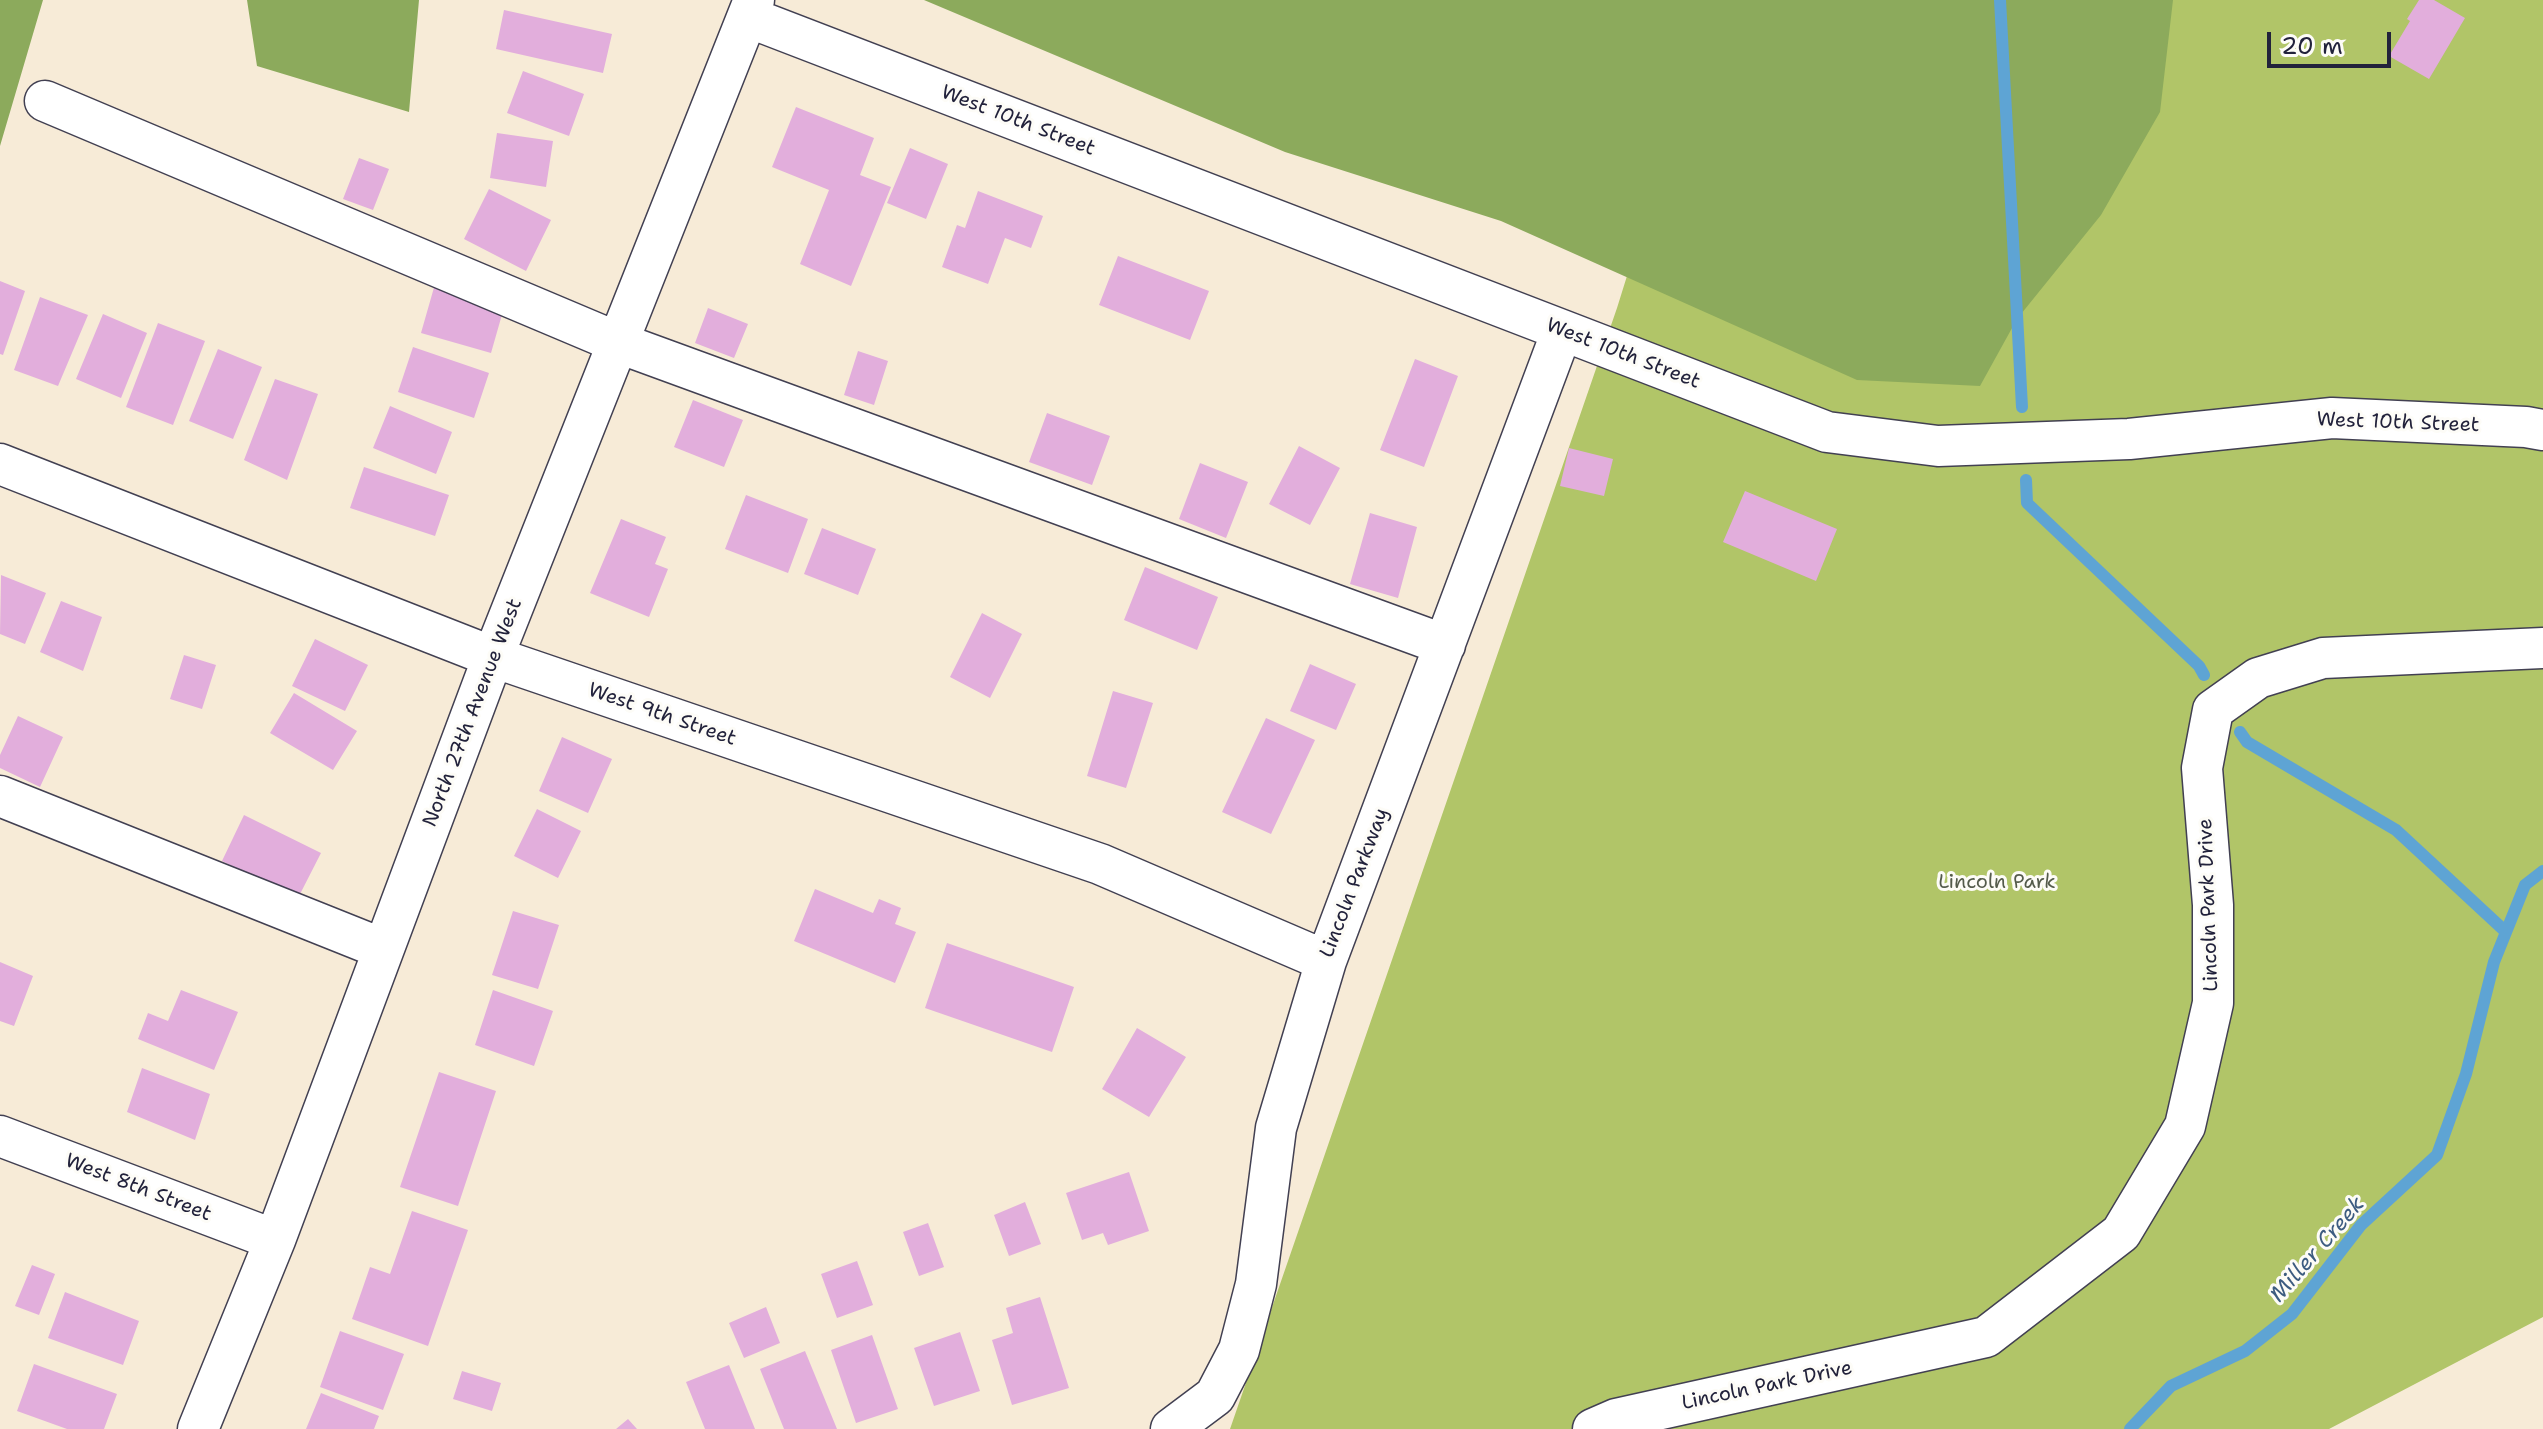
<!DOCTYPE html>
<html>
<head>
<meta charset="utf-8">
<style>
  body { margin:0 }
  #map { position:relative; width:2543px; height:1429px; overflow:hidden; background:#f7ebd7; font-family:"Shantell Sans",sans-serif }
  canvas { display:block }
  .scale { position:absolute; left:2267px; top:32px; width:124px; height:36px; box-sizing:border-box; border:4px solid #22223b; border-top:0; padding-left:10px; font-size:24px; line-height:28px; white-space:nowrap; color:#22223b; -webkit-text-stroke:6px #fdfcf7; paint-order:stroke }
</style>
</head>
<body>
<div id="map">
<canvas width="2543" height="1429"></canvas>
<div class="scale">20 m</div>
</div>
<script>
const ctx = document.querySelector('canvas').getContext('2d');
ctx.lineJoin = 'round';
function fillPath(path, color) { ctx.fillStyle = color; ctx.fill(path, 'evenodd'); }
function strokePath(path, color, width, dash) { ctx.strokeStyle = color; ctx.lineWidth = width; ctx.lineCap = dash ? 'butt' : 'round'; ctx.setLineDash(dash || []); ctx.stroke(path); }
function drawText(font, color, halo, rows, align = 'center') {
  ctx.font = font + ' "Shantell Sans",sans-serif'; ctx.lineWidth = 6; ctx.setLineDash([]); ctx.textBaseline = 'middle'; ctx.strokeStyle = halo; ctx.fillStyle = color; for (const [text, x, y, turn = 0] of rows) {
    ctx.save(); ctx.translate(x, y); ctx.rotate((+turn || 0) * Math.PI / 180); ctx.textAlign = isNaN(turn) ? turn : align; if (halo) ctx.strokeText(text, 0, 0); ctx.fillText(text, 0, 0); ctx.restore();
  }
}
fillPath(new Path2D(`
  M 1713,0 L 2543,0 L 2543,1317 L 2329,1429 L 1230,1429 L 1617,308 Z`), '#b1c568');
fillPath(new Path2D(`
  M 0,0 L 43,0 L 0,146 Z
  M 247,0 L 419,0 L 409,112 L 257,66 Z
  M 924,0 L 2173,0 L 2160,112 L 2101,215 L 2017,319 L 1980,386 L 1857,380 L 1501,221 L 1285,152 Z`), '#8caa5c');
strokePath(new Path2D(`
  M 2000,0 L 2022,407
  M 2026,480 L 2027,503 L 2199,666 L 2204,675
  M 2240,732 L 2247,742 L 2396,830 L 2506,932
  M 2130,1429 L 2171,1386 L 2245,1351 L 2292,1314 L 2361,1225 L 2437,1155 L 2466,1074 L 2494,962 L 2525,885 L 2543,871`), '#5ea4d4', 12);
fillPath(new Path2D(`
  M 2419,0 L 2434,0 L 2465,18 L 2429,79 L 2389,56 L 2410,21 L 2407,19 Z
  M 504,10 L 612,34 L 603,73 L 496,49 Z
  M 523,71 L 584,94 L 569,136 L 507,113 Z
  M 796,107 L 874,138 L 860,175 L 891,187 L 851,286 L 800,264 L 829,190 L 772,167 Z
  M 497,133 L 553,141 L 546,187 L 490,178 Z
  M 910,148 L 948,164 L 926,219 L 887,203 Z
  M 359,158 L 389,169 L 373,210 L 343,199 Z
  M 489,189 L 551,220 L 526,271 L 464,239 Z
  M 978,191 L 1043,216 L 1031,248 L 1005,238 L 988,284 L 942,267 L 957,225 L 965,228 Z
  M 1118,256 L 1209,291 L 1190,340 L 1099,305 Z
  M 0,281 L 25,291 L 3,355 L 0,354 Z
  M 435,284 L 505,304 L 491,353 L 421,333 Z
  M 40,297 L 88,315 L 58,386 L 14,370 Z
  M 708,308 L 748,324 L 734,358 L 695,343 Z
  M 103,314 L 147,333 L 121,398 L 76,379 Z
  M 158,323 L 205,341 L 173,425 L 126,407 Z
  M 413,347 L 489,373 L 474,418 L 398,392 Z
  M 218,349 L 262,367 L 233,439 L 189,421 Z
  M 858,351 L 888,361 L 874,405 L 844,395 Z
  M 1415,359 L 1458,376 L 1424,467 L 1380,450 Z
  M 275,379 L 318,394 L 287,480 L 244,460 Z
  M 693,400 L 743,420 L 724,467 L 674,447 Z
  M 390,406 L 452,432 L 436,474 L 373,448 Z
  M 1047,413 L 1110,436 L 1092,485 L 1029,462 Z
  M 1299,446 L 1340,468 L 1310,525 L 1269,504 Z
  M 1569,448 L 1613,459 L 1604,496 L 1560,486 Z
  M 1200,463 L 1248,482 L 1226,538 L 1179,519 Z
  M 364,467 L 449,495 L 435,536 L 350,508 Z
  M 1745,491 L 1837,529 L 1816,581 L 1723,542 Z
  M 746,495 L 808,519 L 788,573 L 725,549 Z
  M 1370,513 L 1417,527 L 1398,598 L 1350,584 Z
  M 621,519 L 666,537 L 655,564 L 668,569 L 649,617 L 590,593 Z
  M 822,528 L 876,549 L 858,595 L 804,574 Z
  M 1145,567 L 1218,597 L 1197,650 L 1124,620 Z
  M 1,575 L 46,593 L 25,644 L 0,634 Z
  M 61,601 L 102,617 L 83,671 L 40,652 Z
  M 982,613 L 1022,634 L 990,698 L 950,677 Z
  M 315,639 L 368,665 L 345,711 L 292,686 Z
  M 184,655 L 216,665 L 202,709 L 170,699 Z
  M 1310,664 L 1356,684 L 1336,730 L 1290,711 Z
  M 1113,691 L 1153,703 L 1126,788 L 1087,776 Z
  M 294,693 L 357,731 L 333,770 L 270,733 Z
  M 18,716 L 63,737 L 40,787 L 0,768 L 0,755 Z
  M 1266,718 L 1315,740 L 1271,834 L 1222,812 Z
  M 562,737 L 612,759 L 588,813 L 539,791 Z
  M 537,809 L 581,831 L 558,878 L 514,856 Z
  M 244,815 L 321,853 L 298,898 L 222,861 Z
  M 815,889 L 873,913 L 879,899 L 901,908 L 895,924 L 916,932 L 895,983 L 794,941 Z
  M 513,911 L 559,925 L 538,989 L 492,975 Z
  M 947,943 L 1074,987 L 1052,1052 L 925,1008 Z
  M 0,962 L 33,976 L 14,1026 L 0,1021 Z
  M 181,990 L 238,1012 L 214,1070 L 138,1039 L 148,1013 L 168,1021 Z
  M 493,990 L 553,1011 L 534,1066 L 475,1045 Z
  M 1137,1028 L 1186,1057 L 1149,1117 L 1102,1089 Z
  M 142,1068 L 210,1094 L 195,1140 L 127,1112 Z
  M 439,1072 L 496,1091 L 458,1206 L 400,1187 Z
  M 1129,1172 L 1149,1231 L 1108,1245 L 1103,1233 L 1082,1240 L 1066,1193 Z
  M 1025,1202 L 1041,1244 L 1009,1256 L 994,1215 Z
  M 412,1211 L 468,1230 L 428,1346 L 352,1319 L 370,1267 L 390,1274 Z
  M 928,1223 L 944,1267 L 919,1276 L 903,1232 Z
  M 857,1261 L 873,1305 L 837,1318 L 821,1274 Z
  M 32,1265 L 55,1274 L 39,1315 L 15,1306 Z
  M 65,1292 L 139,1321 L 123,1365 L 48,1338 Z
  M 1040,1297 L 1069,1388 L 1012,1405 L 992,1340 L 1013,1333 L 1006,1308 Z
  M 766,1307 L 780,1343 L 744,1358 L 729,1323 Z
  M 340,1331 L 404,1354 L 383,1410 L 320,1387 Z
  M 960,1332 L 980,1391 L 934,1406 L 914,1348 Z
  M 872,1335 L 898,1409 L 856,1423 L 831,1350 Z
  M 805,1351 L 837,1429 L 784,1429 L 760,1369 Z
  M 34,1364 L 117,1394 L 104,1429 L 67,1429 L 17,1411 Z
  M 729,1365 L 755,1429 L 705,1429 L 686,1382 Z
  M 462,1371 L 501,1383 L 492,1411 L 453,1399 Z
  M 321,1393 L 379,1416 L 374,1429 L 306,1429 Z
  M 628,1419 L 637,1429 L 616,1429 Z`), '#e2aedc');
const minor = new Path2D(`
  M 748,17 L 1827,432 L 1938,446 L 2129,439 L 2332,418 L 2526,427 L 2543,430
  M 45,101 L 619,343 L 1445,645
  M 0,464 L 493,657 L 1100,864 L 1326,961
  M 0,796 L 383,949
  M 0,1136 L 275,1240
  M 198,1429 L 275,1240 L 493,657 L 754,0
  M 1171,1429 L 1215,1396 L 1239,1350 L 1256,1284 L 1276,1128 L 1326,961 L 1562,331
  M 1593,1429 L 1616,1419 L 1986,1337 L 2121,1233 L 2185,1126 L 2213,1003 L 2213,905 L 2202,768 L 2213,710 L 2258,678 L 2323,658 L 2543,648`);
strokePath(minor, '#424052', 43);
strokePath(minor, '#fff', 40);
drawText('20px', '#22223b', '#fdfcf7', [
  ["West 10th Street",1018,121,21],
  ["West 10th Street",1623,354,21],
  ["West 10th Street",2398,423,2],
  ["North 27th Avenue West",473,713,-69],
  ["West 9th Street",662,715,19],
  ["Lincoln Parkway",1355,883,-69],
  ["Lincoln Park Drive",2209,905,-92],
  ["West 8th Street",138,1188,21],
  ["Lincoln Park Drive",1767,1386,-12]
]);
drawText('20px', '#545b4b', '#fdfcf7', [
  ["Lincoln Park",1997,883]
]);
drawText('italic 22px', '#3d5c80', '#fdfcf7', [
  ["Miller Creek",2318,1250,-49]
]);
</script>
</body>
</html>
